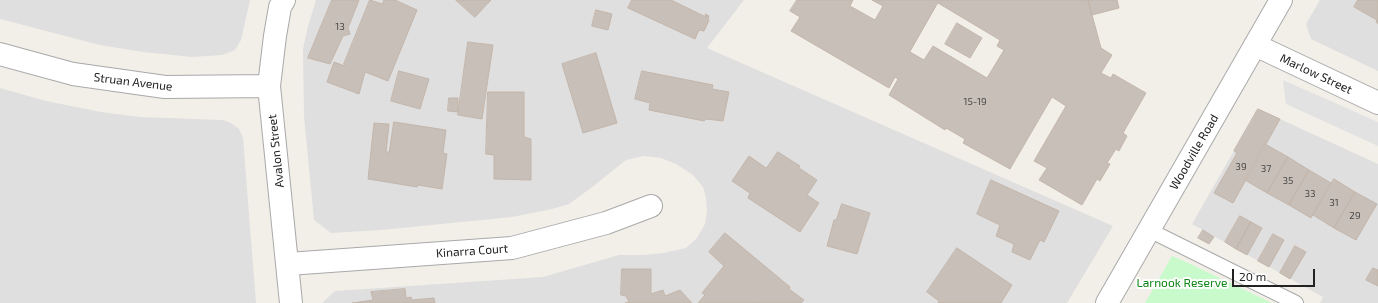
<!DOCTYPE html>
<html>
<head>
<meta charset="utf-8">
<style>
  body { margin:0 }
  #map { position:relative; width:1378px; height:303px; overflow:hidden; background:#f2efe9; font-family:"Exo 2",sans-serif }
  canvas { display:block }
  .scale { position:absolute; left:1232px; top:269px; width:83px; height:18px; box-sizing:border-box; border:2px solid #222; border-top:0; padding-left:5px; font-size:12px; line-height:14px; white-space:nowrap; color:#222; -webkit-text-stroke:3px #fff; paint-order:stroke }
</style>
</head>
<body>
<div id="map">
<canvas width="1378" height="303"></canvas>
<div class="scale">20 m</div>
</div>
<script>
const ctx = document.querySelector('canvas').getContext('2d');
ctx.lineJoin = 'round';
function fillPath(path, color) { ctx.fillStyle = color; ctx.fill(path, 'evenodd'); }
function strokePath(path, color, width, dash) { ctx.strokeStyle = color; ctx.lineWidth = width; ctx.lineCap = dash ? 'butt' : 'round'; ctx.setLineDash(dash || []); ctx.stroke(path); }
function drawText(font, color, halo, rows, align = 'center') {
  ctx.font = font + ' "Exo 2",sans-serif'; ctx.lineWidth = 4; ctx.setLineDash([]); ctx.textBaseline = 'middle'; ctx.strokeStyle = halo; ctx.fillStyle = color; for (const [text, x, y, turn = 0] of rows) {
    ctx.save(); ctx.translate(x, y); ctx.rotate((+turn || 0) * Math.PI / 180); ctx.textAlign = isNaN(turn) ? turn : align; if (halo) ctx.strokeText(text, 0, 0); ctx.fillText(text, 0, 0); ctx.restore();
  }
}
fillPath(new Path2D(`
  M 0,0 L 250,0 L 241,40 L 235,50 L 222,55 L 192,57 L 143,52 L 100,45 L 0,19 Z
  M 316,0 L 744,0 L 707,48 L 1113,226 L 1067,303 L 322,303 L 335,291 L 543,277 L 619,255 L 644,255 L 663,253 L 686,248 L 697,238 L 705,224 L 707,211 L 706,198 L 703,187 L 693,175 L 676,164 L 661,158 L 644,156 L 626,160 L 591,188 L 569,204 L 552,209 L 512,217 L 381,230 L 331,233 L 314,220 L 304,116 L 303,49 L 308,26 Z
  M 1320,0 L 1378,0 L 1378,71 L 1311,39 L 1306,24 Z
  M 0,88 L 46,101 L 101,112 L 140,117 L 223,120 L 231,123 L 239,129 L 243,138 L 256,303 L 0,303 Z
  M 1258,109 L 1378,164 L 1378,303 L 1320,303 L 1323,297 L 1192,224 Z`), '#e0dfdf');
fillPath(new Path2D(`
  M 1172,256 L 1184,261 L 1272,303 L 1145,303 Z`), '#c8facc');
fillPath(new Path2D(`
  M 1283,80 L 1378,122 L 1378,146 L 1286,104 Z`), '#e2e2e2');
const building = new Path2D(`
  M 332,0 L 359,0 L 348,28 L 350,34 L 343,36 L 330,64 L 308,58 Z
  M 370,0 L 382,4 L 384,0 L 395,0 L 417,10 L 388,81 L 365,72 L 359,94 L 327,82 L 334,62 L 345,66 L 346,65 L 344,64 Z
  M 456,0 L 491,0 L 475,17 Z
  M 632,0 L 671,0 L 706,17 L 705,14 L 709,16 L 708,19 L 709,20 L 704,31 L 699,30 L 695,39 L 628,8 Z
  M 797,0 L 853,0 L 850,6 L 875,20 L 883,6 L 872,0 L 1088,0 L 1101,48 L 1112,55 L 1101,73 L 1111,78 L 1113,74 L 1146,93 L 1123,133 L 1127,136 L 1119,151 L 1116,149 L 1107,163 L 1110,164 L 1100,181 L 1097,179 L 1082,205 L 1039,180 L 1047,168 L 1034,161 L 1066,106 L 1052,97 L 1010,169 L 963,143 L 965,139 L 946,128 L 945,130 L 889,95 L 898,79 L 895,77 L 889,88 L 791,31 L 800,17 L 790,11 ZM 938,3 L 1000,40 L 997,46 L 1004,50 L 987,78 L 933,46 L 924,60 L 910,52 Z
  M 1088,0 L 1117,0 L 1119,8 L 1092,15 Z
  M 1358,0 L 1378,0 L 1378,24 L 1376,22 L 1377,20 L 1354,7 Z
  M 596,10 L 612,14 L 608,30 L 592,26 Z
  M 957,23 L 982,38 L 970,58 L 945,44 Z
  M 468,42 L 493,45 L 482,119 L 458,115 Z
  M 596,53 L 617,123 L 583,133 L 562,64 Z
  M 399,71 L 429,79 L 420,109 L 391,101 Z
  M 642,71 L 713,85 L 712,89 L 729,92 L 723,121 L 706,119 L 704,121 L 649,110 L 650,103 L 635,99 Z
  M 488,92 L 524,92 L 524,137 L 531,139 L 531,180 L 494,179 L 494,155 L 486,154 Z
  M 449,98 L 458,98 L 458,112 L 448,111 Z
  M 1258,109 L 1280,119 L 1233,203 L 1214,193 L 1237,153 L 1234,151 Z
  M 394,122 L 446,130 L 443,153 L 447,154 L 442,189 L 418,185 L 417,187 L 368,179 L 374,123 L 389,124 L 386,152 L 389,152 Z
  M 1265,144 L 1288,157 L 1267,193 L 1245,180 Z
  M 778,152 L 800,166 L 799,168 L 817,180 L 807,195 L 819,203 L 800,232 L 748,198 L 750,193 L 732,181 L 749,156 L 766,168 Z
  M 1288,157 L 1309,170 L 1289,205 L 1267,193 Z
  M 1309,170 L 1331,183 L 1311,218 L 1289,205 Z
  M 1334,179 L 1355,192 L 1334,228 L 1313,215 Z
  M 991,180 L 1059,211 L 1044,242 L 1040,240 L 1030,260 L 1012,252 L 1014,244 L 996,236 L 1000,225 L 977,214 Z
  M 1355,192 L 1377,204 L 1356,240 L 1334,228 Z
  M 842,204 L 870,213 L 857,254 L 827,246 L 834,220 L 836,220 Z
  M 1240,216 L 1251,222 L 1236,249 L 1225,242 Z
  M 1251,222 L 1262,228 L 1247,255 L 1236,249 Z
  M 1203,230 L 1214,237 L 1209,244 L 1198,238 Z
  M 725,233 L 790,287 L 789,289 L 804,300 L 801,303 L 756,303 L 755,302 L 754,303 L 698,303 L 705,295 L 702,293 L 724,266 L 709,252 Z
  M 1273,234 L 1284,240 L 1269,267 L 1258,261 Z
  M 1295,246 L 1306,252 L 1290,279 L 1280,273 Z
  M 957,248 L 1012,285 L 1001,303 L 938,303 L 939,301 L 927,292 Z
  M 1373,268 L 1378,270 L 1378,286 L 1366,280 Z
  M 622,269 L 651,269 L 651,294 L 663,290 L 665,296 L 680,290 L 692,303 L 625,303 L 629,302 L 626,296 L 621,295 Z
  M 405,289 L 406,298 L 411,297 L 412,300 L 434,298 L 435,303 L 352,303 L 373,300 L 371,292 Z`);
fillPath(building, '#c7bfb8');
strokePath(building, '#c4b6ab', 1);
const service = new Path2D(`
  M 1149,230 L 1296,303`);
const minor = new Path2D(`
  M 284,0 L 280,7 L 275,36 L 269,86 L 291,303
  M 1255,45 L 1378,103
  M 0,54 L 73,74 L 165,87 L 269,86
  M 288,264 L 512,248 L 606,223 L 651,206
  M 1107,303 L 1281,0`);
strokePath(service, '#a9a9a9', 16);
strokePath(minor, '#a9a9a9', 24);
strokePath(service, '#fff', 14);
strokePath(minor, '#fff', 22);
drawText('10px', '#4b4948', null, [
  ["13",340,27],
  ["15-19",975,102],
  ["39",1241,167],
  ["37",1266,169],
  ["35",1288,181],
  ["33",1310,194],
  ["31",1334,203],
  ["29",1355,216]
]);
drawText('12px', '#222', '#fff', [
  ["Marlow Street",1316,74,25],
  ["Struan Avenue",133,82,7],
  ["Avalon Street",276,151,-96],
  ["Woodville Road",1194,152,-60],
  ["Kinarra Court",472,251,-4]
]);
drawText('12px', '#0c8416', '#fff', [
  ["Larnook Reserve",1182,283]
]);
</script>
</body>
</html>
